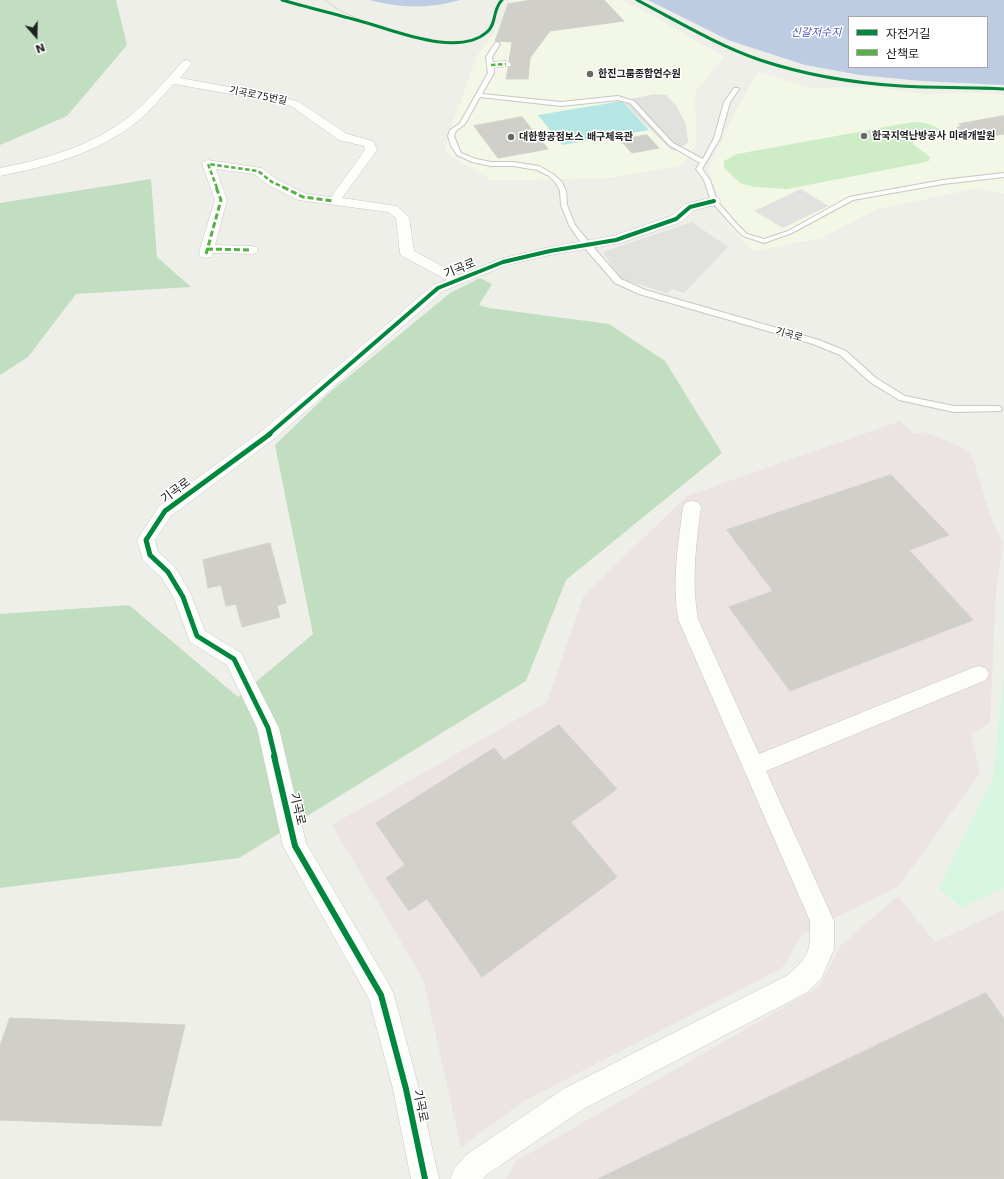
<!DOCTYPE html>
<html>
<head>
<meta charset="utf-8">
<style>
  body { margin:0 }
  #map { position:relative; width:1004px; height:1179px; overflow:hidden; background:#efefe9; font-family:"DejaVu Sans","Noto Sans KR",sans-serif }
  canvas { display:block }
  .legend { position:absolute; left:848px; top:16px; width:140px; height:52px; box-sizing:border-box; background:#fff; border:1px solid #a6a6a6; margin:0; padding:5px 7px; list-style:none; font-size:12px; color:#202020 }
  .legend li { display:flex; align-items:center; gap:8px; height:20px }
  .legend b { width:20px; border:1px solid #a6a6a6 }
  .north { position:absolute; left:16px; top:16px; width:40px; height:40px; -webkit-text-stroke:3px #fff; paint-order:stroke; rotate:160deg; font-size:11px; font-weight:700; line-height:16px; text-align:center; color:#202020 }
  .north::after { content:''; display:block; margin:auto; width:14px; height:18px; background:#202020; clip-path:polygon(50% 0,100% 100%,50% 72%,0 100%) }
</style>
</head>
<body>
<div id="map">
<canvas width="1004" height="1179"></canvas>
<ul class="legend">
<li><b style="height:5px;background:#00873e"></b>자전거길</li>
<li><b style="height:5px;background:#55b145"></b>산책로</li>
</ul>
<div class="north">N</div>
</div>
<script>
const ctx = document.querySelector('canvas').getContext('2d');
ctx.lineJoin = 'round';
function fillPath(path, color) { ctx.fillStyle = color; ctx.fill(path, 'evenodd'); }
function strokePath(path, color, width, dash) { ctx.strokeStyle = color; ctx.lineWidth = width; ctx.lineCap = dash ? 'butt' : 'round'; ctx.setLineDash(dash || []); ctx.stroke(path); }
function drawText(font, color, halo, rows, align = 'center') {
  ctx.font = font + ' "DejaVu Sans","Noto Sans KR",sans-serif'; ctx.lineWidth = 3; ctx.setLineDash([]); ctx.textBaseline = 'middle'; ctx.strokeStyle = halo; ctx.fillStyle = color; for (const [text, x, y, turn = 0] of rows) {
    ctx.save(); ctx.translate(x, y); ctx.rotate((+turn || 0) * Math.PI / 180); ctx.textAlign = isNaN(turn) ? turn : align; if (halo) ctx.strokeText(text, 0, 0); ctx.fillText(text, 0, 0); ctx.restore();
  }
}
fillPath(new Path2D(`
  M 900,421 L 914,434 L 925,432 L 968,450 L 974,462 L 988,509 L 1003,544 L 996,591 L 990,723 L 971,734 L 980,773 L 899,886 L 803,934 L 782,968 L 524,1101 L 461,1147 L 423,979 L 332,825 L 547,702 L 584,595 L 687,496 Z
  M 898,896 L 935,942 L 1004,910 L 1004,1179 L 506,1179 L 516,1161 L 819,987 L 841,945 Z`), '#ece3e4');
fillPath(new Path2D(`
  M 510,0 L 620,0 L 653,16 L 724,57 L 695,92 L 696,145 L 683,165 L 602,179 L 491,180 L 445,152 L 450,130 L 477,56 L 498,28 Z
  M 758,72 L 811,88 L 876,87 L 922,94 L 980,93 L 1004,95 L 1004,194 L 979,188 L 877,209 L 821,238 L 754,251 L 729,227 L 708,169 L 740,103 Z`), '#f2f8e5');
fillPath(new Path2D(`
  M 913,122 C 924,122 933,124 941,131 L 935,135 L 912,140 L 914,145 L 930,157 L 929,161 L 921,163 L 787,189 L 754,187 L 740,183 L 724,168 L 724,161 L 737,154 Z`), '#ceedc7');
fillPath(new Path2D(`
  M 0,0 L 116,0 L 127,45 L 67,116 L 0,145 Z
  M 151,179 L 157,257 L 191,287 L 76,294 L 28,357 L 0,375 L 0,203 Z
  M 480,278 L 492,284 L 479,305 L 489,308 L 609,324 L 665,361 L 722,453 L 566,580 L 526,681 L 239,858 L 0,888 L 0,614 L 129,605 L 238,697 L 313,634 L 275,445 L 330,392 L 450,293 Z`), '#c1dec1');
fillPath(new Path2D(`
  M 1004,672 L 1004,888 L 961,908 L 939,888 L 993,777 Z`), '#d7f6e2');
fillPath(new Path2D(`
  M 622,101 L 649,130 L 562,145 L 538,115 Z`), '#b4e7e4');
fillPath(new Path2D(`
  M 654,94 L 666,95 L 675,104 L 686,124 L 688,142 L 676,151 L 671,150 L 625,104 L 626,100 Z
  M 801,189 L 828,206 L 783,228 L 754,211 Z
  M 692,222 L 728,247 L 684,293 L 672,289 L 667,293 L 621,279 L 603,252 Z`), '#e1e1df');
fillPath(new Path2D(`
  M 370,0 L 460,0 C 431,9 398,8 370,0 Z
  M 648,0 L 1004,0 L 1004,85 L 921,81 L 860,75 L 805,65 L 728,40 ZM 849,17 L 987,17 L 987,67 L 849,67 Z`), '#bdcce2');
const building = new Path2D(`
  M 532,0 L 604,0 L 624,21 L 550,31 L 530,58 L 528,79 L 506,79 L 508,68 L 512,65 L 509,61 L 512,42 L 495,41 L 508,4 Z
  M 1004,116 L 1004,134 L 973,139 L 957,127 L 963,126 L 959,124 Z
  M 522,117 L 548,149 L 498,158 L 474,126 Z
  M 647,135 L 659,148 L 632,153 L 620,140 Z
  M 891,475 L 949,535 L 909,550 L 973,620 L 790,691 L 729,607 L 773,591 L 727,530 Z
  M 270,543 L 286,603 L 277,606 L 280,617 L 242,627 L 236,604 L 226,606 L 221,585 L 208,588 L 203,560 Z
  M 559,725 L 617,789 L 571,822 L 617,877 L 482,977 L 427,899 L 409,911 L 386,878 L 405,865 L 376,823 L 494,748 L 504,760 Z
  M 986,993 L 1004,1019 L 1004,1179 L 598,1179 Z
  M 10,1018 L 185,1025 L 161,1126 L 0,1120 L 0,1046 Z`);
fillPath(building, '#d0cfca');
strokePath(building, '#d2d1ca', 1);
const lane = new Path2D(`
  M 497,42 L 500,44 L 492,57 L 494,73 L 482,94 L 561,102 L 618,96 L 634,101 L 673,143 L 703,159 L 714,138 L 724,102 L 734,88 L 738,88 L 739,89 L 730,102 L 720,138 L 702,169 L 710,180 L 717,201 L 737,224 L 747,234 L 764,239 L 788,231 L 849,197 L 943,180 L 1004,173 L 1004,177 L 943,184 L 853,200 L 792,233 L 764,243 L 743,236 L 733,226 L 711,201 L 704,180 L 696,169 L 700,163 L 669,145 L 630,103 L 618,100 L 561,106 L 480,97 L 465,124 L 456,131 L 454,136 L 461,153 L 476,159 L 491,162 L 513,162 L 539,166 L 553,174 L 562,182 L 566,191 L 567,205 L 575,225 L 589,242 L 621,279 L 645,290 L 819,340 L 846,351 L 876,378 L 905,396 L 954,406 L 998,406 L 1001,407 L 1002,409 L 1001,411 L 954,412 L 899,400 L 870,382 L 840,355 L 813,344 L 639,294 L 615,283 L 583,246 L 569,225 L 561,205 L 560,191 L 556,183 L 549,176 L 537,170 L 513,166 L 491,166 L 472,162 L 457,155 L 451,146 L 448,136 L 450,130 L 460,123 L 488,73 L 486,57 L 495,43 Z`);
const street = new Path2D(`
  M 187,60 L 192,63 L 180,78 L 278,96 L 299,102 L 347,134 L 373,141 L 377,150 L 342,198 L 397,206 L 409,217 L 414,251 L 459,275 L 503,258 L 550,247 L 613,236 L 671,216 L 685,204 L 714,197 L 719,198 L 720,201 L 719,204 L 695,210 L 681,222 L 621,243 L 550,255 L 507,265 L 443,291 L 275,438 L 171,516 L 155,540 L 158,552 L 175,567 L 190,592 L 205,631 L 241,653 L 279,728 L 306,843 L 390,986 L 394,995 L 419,1089 L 439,1179 L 411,1179 L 393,1089 L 369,999 L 283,846 L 257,728 L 227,665 L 190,642 L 174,598 L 161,577 L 143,560 L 137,540 L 159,506 L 263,430 L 433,285 L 447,280 L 402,256 L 400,253 L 396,218 L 388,212 L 298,200 L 268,185 L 254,174 L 216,169 L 227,200 L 215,245 L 251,246 L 256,247 L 258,250 L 256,253 L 251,254 L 213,253 L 211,257 L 206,258 L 201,257 L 199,254 L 200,249 L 215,200 L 202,164 L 204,161 L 208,160 L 262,168 L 276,179 L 306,194 L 331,197 L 365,150 L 364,146 L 339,140 L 291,106 L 276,102 L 174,84 C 162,96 151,110 138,121 C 98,153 49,166 0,176 L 0,168 C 46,159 92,146 130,116 C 149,100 167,79 183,61 Z
  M 506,61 L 511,64 L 510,66 L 491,68 L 486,65 L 491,62 Z
  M 692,501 L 698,502 L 701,507 C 696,545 691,581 698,619 L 759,754 L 972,668 L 979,666 L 986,668 L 989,674 L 986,680 L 766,771 L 834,921 L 834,949 L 821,979 L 806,993 L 585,1108 L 486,1175 L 483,1179 L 450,1179 L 454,1169 L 466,1155 L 565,1088 L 788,975 C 811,954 810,952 810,921 L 678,619 C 672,581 678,545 683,507 L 686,502 Z`);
strokePath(lane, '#c7c7c5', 2);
strokePath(street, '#c7c7c5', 1);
strokePath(new Path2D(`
  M 325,0 L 337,9 L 371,25`), '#d4ccc5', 1.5, [1, 1]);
fillPath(lane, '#fdfdfc');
fillPath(street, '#fdfdfc');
strokePath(new Path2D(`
  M 491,65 L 506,64
  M 217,188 L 208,164 L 258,171 L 272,182 L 285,188`), '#55b145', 2.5, [4.5, 2.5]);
strokePath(new Path2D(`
  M 283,187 L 303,197 L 334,201
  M 207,249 L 251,250
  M 206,254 L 221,200 L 216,187`), '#55b145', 3, [6, 3]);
strokePath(new Path2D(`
  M 282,0 C 310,8 339,15 367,23 C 398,32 459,57 487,32 C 497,24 492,10 502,0
  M 637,0 C 677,21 717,45 760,60 C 805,75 854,83 901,86 C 935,88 970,87 1004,89`), '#00873e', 3);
strokePath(new Path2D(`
  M 268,435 L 438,288 L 503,262 L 550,251 L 616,240 L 676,219 L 690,207 L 714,201`), '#00873e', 4);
strokePath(new Path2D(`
  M 270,434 L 165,511 L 146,540 L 150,555 L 168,572 L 183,597 L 197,636 L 234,659 L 268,728 L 275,757`), '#00873e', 5);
strokePath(new Path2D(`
  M 274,756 L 295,846 L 381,995 L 406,1089 L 425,1179`), '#00873e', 6);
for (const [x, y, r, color] of [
  [590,74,4,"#686866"],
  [864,136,4,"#686866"],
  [511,137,4,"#686866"]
]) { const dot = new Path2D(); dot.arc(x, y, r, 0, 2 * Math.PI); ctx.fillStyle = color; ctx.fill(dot); strokePath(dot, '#fff', 1.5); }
drawText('bold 10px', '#202020', '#fff', [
  ["한진그룹종합연수원",598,74],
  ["한국지역난방공사 미래개발원",872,136],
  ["대한항공점보스 배구체육관",519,137]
], 'left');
drawText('10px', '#202020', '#fff', [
  ["기곡로75번길",258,96,11],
  ["기곡로",789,335,16]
]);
drawText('italic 11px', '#4a56b3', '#fff', [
  ["신갈저수지",816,33]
]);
drawText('12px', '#202020', '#fff', [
  ["기곡로",460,269,-22],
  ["기곡로",176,491,-37],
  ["기곡로",297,809,77],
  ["기곡로",420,1106,78]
]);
</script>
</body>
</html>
